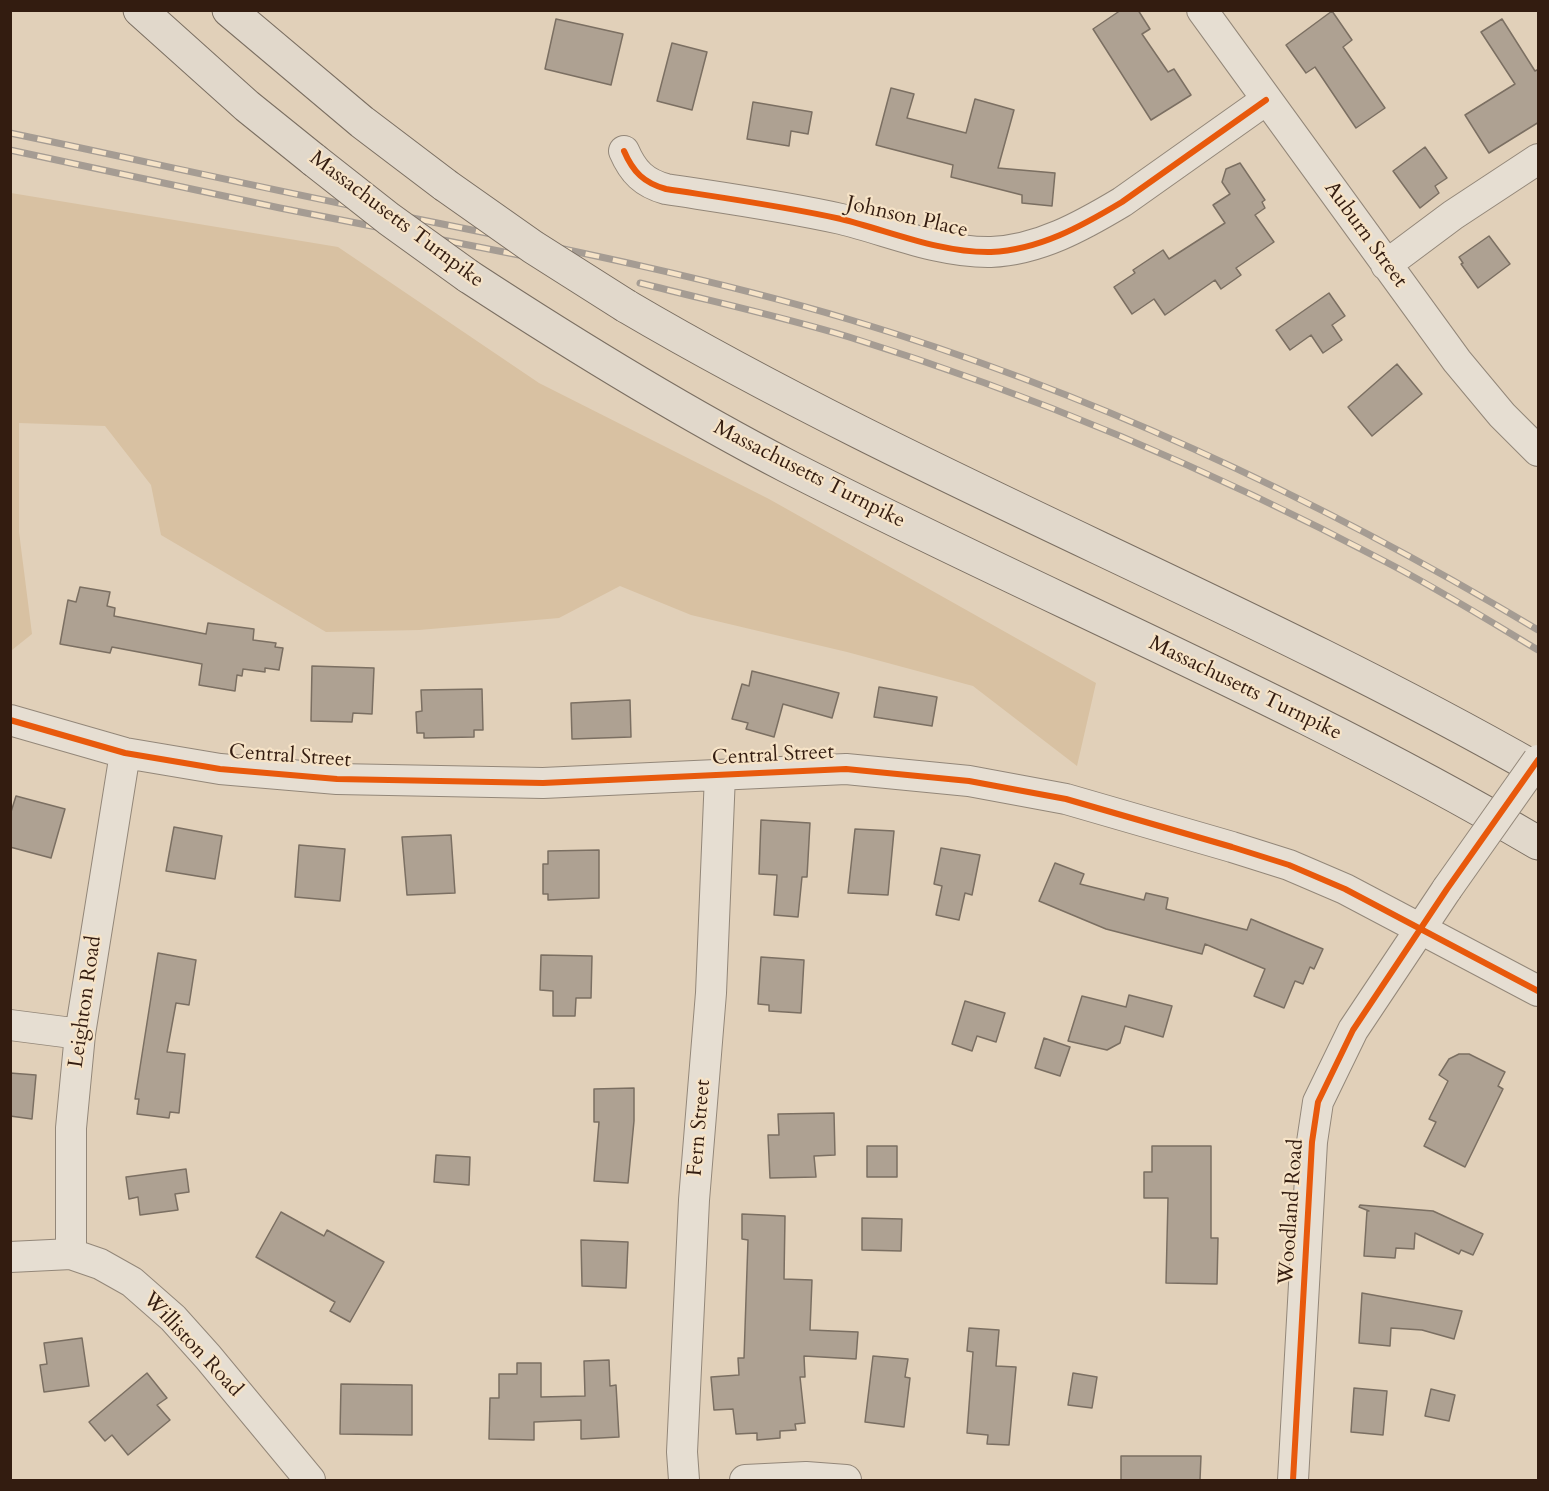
<!DOCTYPE html>
<html>
<head>
<meta charset="utf-8">
<style>
  body { margin:0 }
  #map { position:relative; width:1549px; height:1491px; overflow:hidden; background:#e1d0b9; font-family:Cardo,serif }
  canvas { display:block }
  .frame { position:absolute; inset:0; border:12px solid #331c10; pointer-events:none }
</style>
</head>
<body>
<div id="map">
<canvas width="1549" height="1491"></canvas>
<div class="frame"></div>
</div>
<script>
const ctx = document.querySelector('canvas').getContext('2d');
ctx.lineJoin = 'round';
function fillPath(path, color) { ctx.fillStyle = color; ctx.fill(path, 'evenodd'); }
function strokePath(path, color, width, dash) { ctx.strokeStyle = color; ctx.lineWidth = width; ctx.lineCap = dash ? 'butt' : 'round'; ctx.setLineDash(dash || []); ctx.stroke(path); }
function drawText(font, color, halo, rows, align = 'center') {
  ctx.font = font + ' Cardo,serif'; ctx.lineWidth = 4.5; ctx.setLineDash([]); ctx.textBaseline = 'middle'; ctx.strokeStyle = halo; ctx.fillStyle = color; for (const [text, x, y, turn = 0] of rows) {
    ctx.save(); ctx.translate(x, y); ctx.rotate((+turn || 0) * Math.PI / 180); ctx.textAlign = isNaN(turn) ? turn : align; if (halo) ctx.strokeText(text, 0, 0); ctx.fillText(text, 0, 0); ctx.restore();
  }
}
fillPath(new Path2D(`
  M 11,193 L 338,247 L 539,383 L 769,499 L 1096,683 L 1077,766 L 973,686 L 847,652 L 691,615 L 620,586 L 559,618 L 419,630 L 326,632 L 161,535 L 151,485 L 105,426 L 19,423 L 19,532 L 32,634 L 12,650 L 11,650 Z`), '#d8c1a2');
const building = new Path2D(`
  M 1121,10 L 1138,10 L 1150,29 L 1142,34 L 1168,72 L 1174,69 L 1191,95 L 1151,120 L 1093,29 Z
  M 1332,11 L 1352,40 L 1343,47 L 1385,108 L 1356,128 L 1315,67 L 1306,73 L 1286,45 Z
  M 556,19 L 623,34 L 611,85 L 545,69 Z
  M 1502,19 L 1535,71 L 1539,69 L 1539,122 L 1489,153 L 1465,115 L 1515,84 L 1481,32 Z
  M 672,43 L 707,52 L 692,110 L 657,101 Z
  M 891,88 L 914,94 L 907,118 L 966,133 L 975,99 L 1014,110 L 998,168 L 1055,173 L 1052,206 L 1022,203 L 1022,195 L 951,177 L 953,165 L 876,145 Z
  M 753,102 L 812,112 L 808,134 L 791,131 L 789,146 L 747,139 Z
  M 1425,147 L 1447,178 L 1435,186 L 1439,193 L 1420,208 L 1393,171 Z
  M 1240,163 L 1265,200 L 1262,202 L 1265,208 L 1255,215 L 1274,242 L 1236,268 L 1241,275 L 1221,289 L 1215,280 L 1165,315 L 1154,299 L 1132,314 L 1114,287 L 1135,273 L 1133,270 L 1163,250 L 1169,259 L 1225,223 L 1213,205 L 1230,194 L 1222,182 L 1226,169 Z
  M 1489,236 L 1510,264 L 1478,288 L 1461,264 L 1463,263 L 1459,257 Z
  M 1329,293 L 1345,316 L 1332,325 L 1342,340 L 1323,353 L 1311,335 L 1290,350 L 1276,330 Z
  M 1397,364 L 1422,394 L 1372,436 L 1348,407 Z
  M 80,587 L 110,592 L 107,606 L 115,608 L 114,616 L 206,634 L 208,623 L 254,629 L 253,640 L 276,643 L 275,647 L 283,648 L 279,670 L 265,668 L 265,672 L 243,669 L 242,676 L 237,675 L 235,691 L 199,685 L 202,664 L 112,647 L 110,653 L 60,644 L 68,600 L 76,602 Z
  M 312,666 L 374,668 L 372,714 L 353,713 L 352,722 L 311,721 Z
  M 752,671 L 839,693 L 832,718 L 783,704 L 774,737 L 746,729 L 748,723 L 732,719 L 742,684 L 749,686 Z
  M 879,687 L 937,697 L 932,726 L 874,717 Z
  M 482,689 L 483,730 L 474,730 L 474,737 L 424,738 L 424,733 L 417,733 L 416,712 L 422,711 L 421,690 Z
  M 630,700 L 631,737 L 572,739 L 571,703 Z
  M 16,796 L 65,809 L 51,858 L 10,847 L 10,815 Z
  M 761,820 L 810,823 L 807,877 L 802,877 L 798,917 L 774,915 L 777,875 L 759,874 Z
  M 174,827 L 222,836 L 215,879 L 166,871 Z
  M 855,829 L 894,831 L 888,895 L 848,893 Z
  M 451,835 L 455,893 L 407,895 L 402,837 Z
  M 299,845 L 345,849 L 340,901 L 295,897 Z
  M 941,848 L 980,855 L 972,895 L 965,893 L 959,920 L 936,915 L 942,886 L 934,884 Z
  M 599,850 L 599,898 L 548,900 L 548,894 L 543,894 L 543,864 L 548,864 L 548,851 Z
  M 1055,863 L 1084,874 L 1080,884 L 1144,900 L 1146,893 L 1168,898 L 1166,909 L 1247,930 L 1251,919 L 1323,949 L 1314,969 L 1310,967 L 1303,984 L 1295,981 L 1284,1008 L 1254,996 L 1265,969 L 1205,944 L 1202,954 L 1106,929 L 1039,901 Z
  M 158,953 L 196,960 L 189,1005 L 176,1003 L 167,1052 L 185,1054 L 179,1113 L 170,1112 L 169,1118 L 137,1114 L 139,1099 L 135,1099 Z
  M 541,955 L 592,956 L 591,998 L 576,998 L 575,1016 L 553,1016 L 553,991 L 540,990 Z
  M 761,957 L 804,960 L 801,1013 L 769,1011 L 769,1005 L 758,1004 Z
  M 1129,995 L 1172,1006 L 1163,1037 L 1125,1026 L 1120,1043 L 1107,1050 L 1068,1041 L 1082,996 L 1126,1007 Z
  M 965,1001 L 1005,1013 L 996,1042 L 977,1036 L 972,1051 L 952,1044 Z
  M 1044,1038 L 1070,1047 L 1060,1076 L 1035,1068 Z
  M 1459,1054 L 1469,1054 L 1505,1072 L 1498,1086 L 1503,1089 L 1465,1167 L 1424,1146 L 1436,1122 L 1429,1119 L 1448,1081 L 1439,1075 L 1449,1059 Z
  M 10,1073 L 36,1075 L 32,1119 L 10,1116 Z
  M 634,1088 L 634,1121 L 628,1183 L 594,1181 L 599,1122 L 594,1122 L 594,1089 Z
  M 834,1113 L 835,1155 L 814,1156 L 816,1177 L 770,1178 L 768,1135 L 779,1135 L 778,1114 Z
  M 867,1146 L 897,1146 L 897,1177 L 867,1177 Z
  M 1152,1146 L 1211,1146 L 1211,1238 L 1218,1238 L 1217,1284 L 1166,1283 L 1168,1198 L 1144,1198 L 1144,1172 L 1152,1172 Z
  M 436,1155 L 470,1157 L 469,1185 L 434,1182 Z
  M 186,1169 L 189,1192 L 175,1194 L 178,1210 L 140,1215 L 138,1197 L 129,1199 L 126,1177 Z
  M 1360,1205 L 1433,1211 L 1483,1234 L 1473,1255 L 1461,1250 L 1459,1254 L 1415,1233 L 1414,1249 L 1396,1248 L 1395,1258 L 1364,1256 L 1367,1211 L 1369,1211 L 1359,1207 Z
  M 281,1212 L 324,1236 L 327,1230 L 384,1262 L 350,1322 L 330,1311 L 335,1302 L 256,1257 Z
  M 742,1214 L 785,1216 L 784,1279 L 812,1280 L 810,1330 L 858,1332 L 856,1359 L 804,1356 L 805,1377 L 800,1377 L 805,1423 L 795,1424 L 796,1430 L 780,1431 L 780,1438 L 757,1440 L 757,1433 L 736,1434 L 733,1409 L 714,1410 L 711,1377 L 739,1375 L 738,1358 L 744,1358 L 748,1240 L 742,1239 Z
  M 862,1218 L 902,1219 L 901,1251 L 862,1250 Z
  M 581,1240 L 628,1242 L 626,1288 L 582,1286 Z
  M 1362,1293 L 1462,1311 L 1454,1339 L 1422,1330 L 1391,1328 L 1390,1346 L 1359,1343 Z
  M 969,1328 L 999,1330 L 996,1366 L 1016,1367 L 1009,1445 L 987,1444 L 988,1435 L 967,1433 L 973,1352 L 967,1351 Z
  M 82,1338 L 89,1386 L 44,1392 L 40,1365 L 47,1364 L 44,1343 Z
  M 873,1356 L 908,1359 L 905,1377 L 910,1378 L 904,1427 L 865,1422 Z
  M 609,1360 L 610,1386 L 616,1385 L 619,1437 L 581,1439 L 581,1420 L 534,1422 L 534,1440 L 489,1439 L 490,1398 L 499,1398 L 499,1374 L 517,1374 L 517,1363 L 541,1363 L 541,1397 L 585,1396 L 584,1361 Z
  M 147,1373 L 167,1398 L 157,1405 L 170,1420 L 128,1455 L 112,1435 L 105,1441 L 89,1422 Z
  M 1073,1373 L 1097,1377 L 1092,1408 L 1068,1405 Z
  M 341,1384 L 412,1385 L 412,1435 L 340,1434 Z
  M 1354,1388 L 1387,1391 L 1383,1435 L 1351,1432 Z
  M 1431,1389 L 1455,1395 L 1449,1421 L 1425,1416 Z
  M 1121,1456 L 1201,1456 L 1200,1480 L 1121,1480 Z`);
fillPath(building, '#aea192');
strokePath(building, '#7b6f62', 1.5);
const minor = new Path2D(`
  M 1202,10 L 1457,361 L 1502,415 L 1538,451
  M 624,151 C 633,172 644,183 666,189 C 724,198 783,206 841,219 C 890,231 940,253 991,252 C 1039,250 1082,226 1122,202 L 1266,100
  M 1386,265 L 1453,215 L 1538,159
  M 10,720 L 125,753 L 220,769 L 337,779 L 543,783 L 846,769 L 969,781 L 1066,799 L 1232,847 L 1289,865 L 1345,889 L 1538,991
  M 10,1025 L 80,1034
  M 71,1254 L 71,1128 L 80,1034 L 125,753
  M 10,1257 L 71,1254 L 100,1264 L 132,1282 L 173,1318 L 208,1357 L 310,1480
  M 684,1480 L 682,1452 L 694,1200 L 711,993 L 720,775
  M 745,1480 L 806,1477 L 846,1480
  M 1293,1480 L 1312,1142 L 1318,1102 L 1353,1030 L 1447,889`);
const highway = new Path2D(`
  M 140,10 L 247,106 L 314,160
  M 229,10 L 362,122 L 445,185
  M 468,276 C 572,344 677,409 787,466 C 1036,594 1297,701 1538,843
  M 626,306 C 920,479 1242,601 1538,770`);
strokePath(minor, '#938779', 32);
strokePath(highway, '#7b6f62', 35);
strokePath(minor, '#e6ded2', 30);
strokePath(highway, '#e1d8cb', 33);
const rail = new Path2D(`
  M 10,133 C 130,158 249,185 368,209 C 530,242 693,273 851,320 C 1093,393 1323,501 1538,630
  M 10,150 L 280,208 L 570,265
  M 640,283 C 710,301 780,316 849,337 C 1035,395 1214,471 1386,562 C 1438,589 1488,620 1538,650`);
strokePath(rail, '#a59c93', 7);
strokePath(rail, '#f6e3c7', 4.5, [14]);
const minorBridge = new Path2D(`
  M 1447,889 L 1538,760`);
const highwayBridge = new Path2D(`
  M 314,160 L 389,219 L 468,276
  M 445,185 L 533,247 L 626,306`);
strokePath(minorBridge, '#938779', 32, []);
strokePath(highwayBridge, '#7b6f62', 35, []);
strokePath(minorBridge, '#e6ded2', 30);
strokePath(highwayBridge, '#e1d8cb', 33);
strokePath(new Path2D(`
  M 624,151 C 633,172 644,183 666,189 C 724,198 783,206 841,219 C 890,231 940,253 991,252 C 1039,250 1082,226 1122,202 L 1266,100
  M 10,720 L 125,753 L 220,769 L 337,779 L 543,783 L 846,769 L 969,781 L 1066,799 L 1232,847 L 1289,865 L 1345,889 L 1538,991
  M 1293,1480 L 1312,1142 L 1318,1102 L 1353,1030 L 1447,889 L 1538,760`), '#e8590c', 6);
drawText('21px', '#331c10', '#f6e3c7', [
  ["Johnson Place",907,218,13],
  ["Massachusetts Turnpike",396,220,37],
  ["Auburn Street",1365,235,54],
  ["Massachusetts Turnpike",809,475,27],
  ["Massachusetts Turnpike",1245,689,26],
  ["Central Street",773,756,-3],
  ["Central Street",290,757,4],
  ["Leighton Road",86,1002,-82],
  ["Fern Street",700,1128,-85],
  ["Woodland Road",1292,1212,-86],
  ["Williston Road",192,1345,47]
]);
</script>
</body>
</html>
